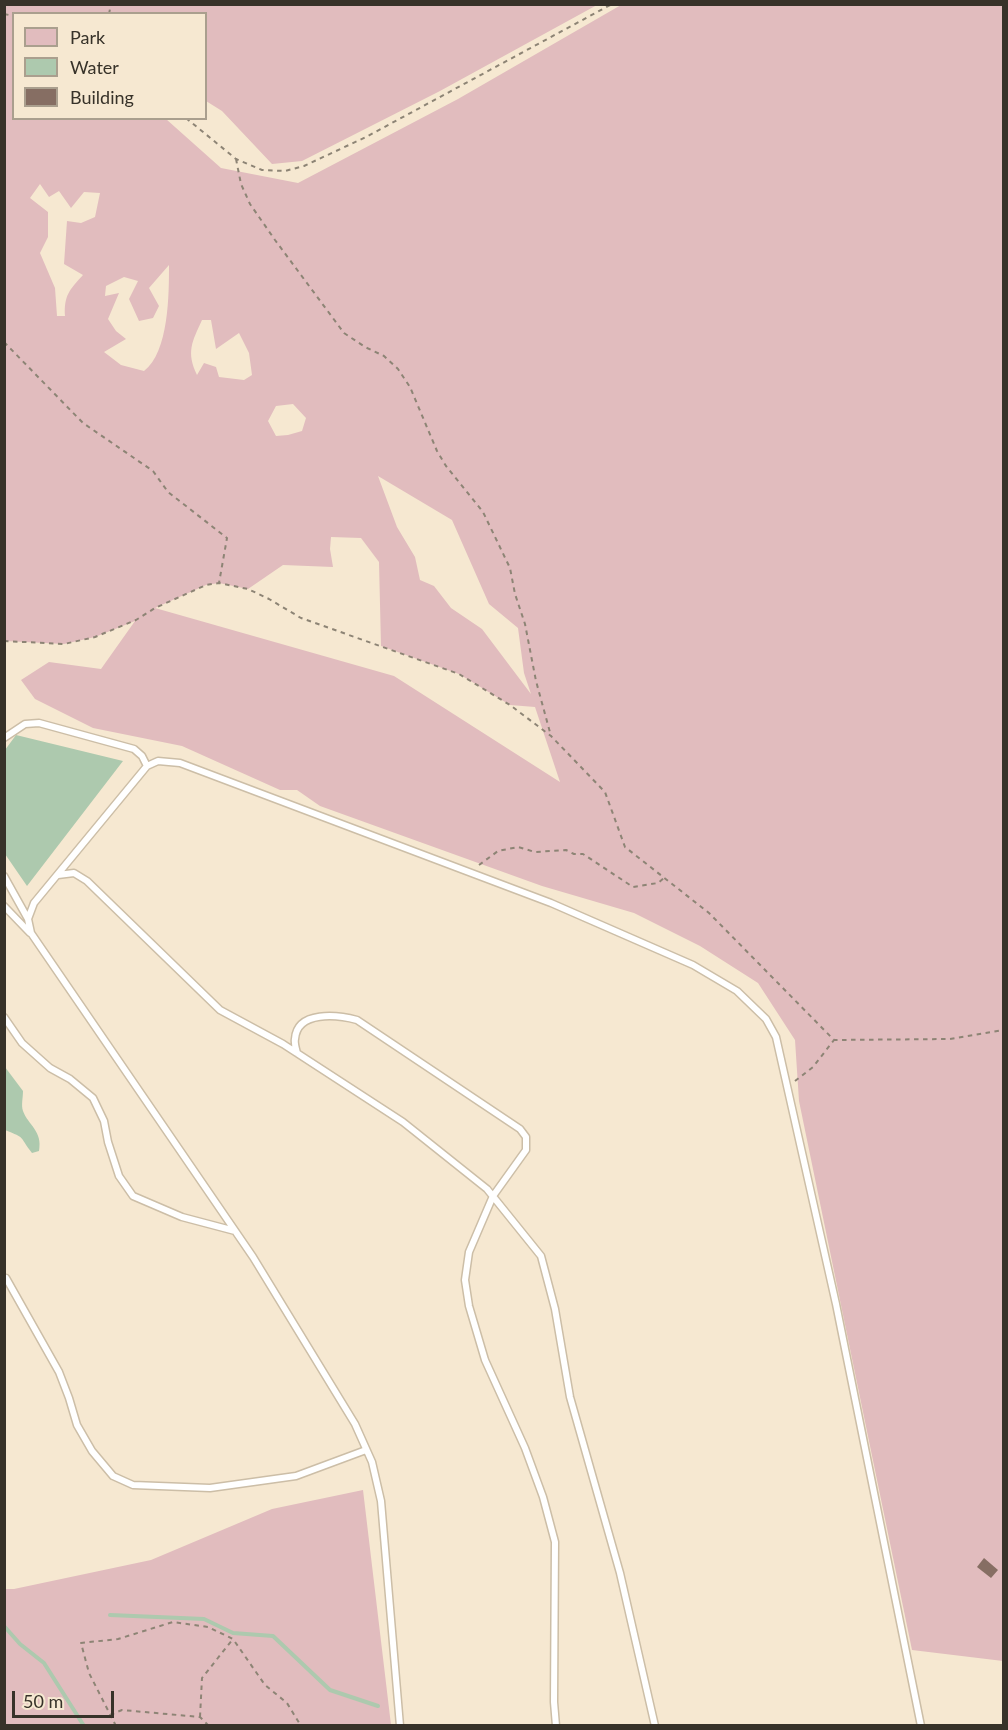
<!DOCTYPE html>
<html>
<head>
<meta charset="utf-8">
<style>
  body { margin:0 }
  #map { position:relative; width:1008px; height:1730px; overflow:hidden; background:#f6e8d1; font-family:Lato,sans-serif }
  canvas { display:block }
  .frame { position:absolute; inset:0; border:6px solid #373229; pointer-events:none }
  .legend { position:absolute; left:12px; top:12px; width:195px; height:108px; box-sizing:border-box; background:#f6e8d1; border:2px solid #aa9f8e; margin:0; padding:8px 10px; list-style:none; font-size:18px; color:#373229 }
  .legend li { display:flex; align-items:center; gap:12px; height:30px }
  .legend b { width:30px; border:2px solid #aa9f8e }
  .scale { position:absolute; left:12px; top:1691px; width:102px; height:27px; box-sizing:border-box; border:3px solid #373229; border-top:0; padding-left:8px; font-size:18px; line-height:21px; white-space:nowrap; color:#373229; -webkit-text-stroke:4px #f6e8d1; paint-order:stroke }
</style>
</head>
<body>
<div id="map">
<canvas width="1008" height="1730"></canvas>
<div class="frame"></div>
<ul class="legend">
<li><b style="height:16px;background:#e1bcbe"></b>Park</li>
<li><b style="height:16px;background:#adc9ae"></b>Water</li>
<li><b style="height:16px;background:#866e63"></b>Building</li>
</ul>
<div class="scale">50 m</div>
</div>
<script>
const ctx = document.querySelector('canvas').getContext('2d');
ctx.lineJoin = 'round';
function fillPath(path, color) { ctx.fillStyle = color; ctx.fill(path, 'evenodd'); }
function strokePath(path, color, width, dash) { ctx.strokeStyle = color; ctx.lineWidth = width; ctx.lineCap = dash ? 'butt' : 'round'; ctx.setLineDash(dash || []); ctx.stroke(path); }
fillPath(new Path2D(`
  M 5,5 L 597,5 L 440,91 L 302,161 L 272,164 L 222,111 L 206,101 L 206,14 L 14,14 L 14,118 L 166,119 L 221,168 L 298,183 L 458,99 L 621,5 L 1003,5 L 1003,1661 L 912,1650 L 799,1101 L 795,1040 L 758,983 L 700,946 L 634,913 L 542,886 L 320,806 L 297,790 L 280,790 L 182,746 L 93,728 L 35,699 L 21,680 L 49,662 L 101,669 L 135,621 L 95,637 L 64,644 L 5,641 ZM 40,184 L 49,197 L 59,191 L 71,208 L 84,192 L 100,193 L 95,217 L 81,223 L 67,221 L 64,264 L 83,275 C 69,290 64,296 65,316 L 57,316 L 55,288 L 40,253 L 48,237 L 48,212 L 30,198 ZM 169,265 C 169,294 169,352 144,371 L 121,365 L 104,352 L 126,339 L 116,331 L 108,319 L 119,293 L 105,296 L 106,286 L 124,277 L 138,281 L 129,299 L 139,321 L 153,318 L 159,306 L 149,288 ZM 202,320 L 211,320 L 216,349 L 239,333 L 249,353 L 252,375 L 244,380 L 219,377 L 216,367 L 204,363 L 197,375 C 186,352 192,342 202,320 ZM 293,404 L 306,418 L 302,431 L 288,435 L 276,436 L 268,421 L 276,406 ZM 378,476 L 452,520 L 489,604 L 518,628 L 524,673 L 531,694 L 482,629 L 451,608 L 434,586 L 420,580 L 415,557 L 397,527 ZM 331,537 L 361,538 L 379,562 L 381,646 L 459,674 L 510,705 L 535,707 L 560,782 L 394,676 L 155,608 L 206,585 L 219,583 L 248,589 L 283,565 L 333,567 L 330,549 Z
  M 363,1490 L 391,1725 L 5,1725 L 5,1589 L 14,1589 L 151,1560 L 272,1509 Z`), '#e1bcbe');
fillPath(new Path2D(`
  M 16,735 L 123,761 L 27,886 L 5,854 L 5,750 Z
  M 5,1067 L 23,1091 C 23,1098 21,1105 23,1111 C 28,1125 43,1131 39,1151 L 32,1153 C 18,1135 27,1139 5,1130 Z`), '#adc9ae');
strokePath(new Path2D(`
  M 110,1615 L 204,1619 L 233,1633 L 273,1636 L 330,1690 L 378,1706
  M 4,1626 L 20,1644 L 44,1663 L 84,1726`), '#adc9ae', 4);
fillPath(new Path2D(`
  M 984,1558 L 998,1570 L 991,1578 L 977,1567 Z`), '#866e63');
const lane = new Path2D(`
  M 4,738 L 25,724 L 39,723 L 134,749 L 142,756 L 147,766
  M 58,875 L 74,873 L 87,881 L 220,1010 L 283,1044 L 403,1122 L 487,1189 L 541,1256 L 555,1309 L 570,1397 L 620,1573 L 655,1726
  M 4,876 L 28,919
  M 4,906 L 30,933
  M 4,1017 L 22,1043 L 50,1068 L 70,1079 L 93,1098 L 104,1121 L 108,1142 L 119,1176 L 133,1196 L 182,1217 L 235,1231
  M 297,1053 C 296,1049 294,1043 295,1039 C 297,1010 338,1015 357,1020 L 520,1129 L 526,1137 L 526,1150 L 493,1196 L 469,1252 L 465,1280 L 469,1306 L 485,1360 L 525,1448 L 543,1497 L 555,1542 L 554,1702 L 556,1726
  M 6,1278 L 59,1372 L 69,1398 L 77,1425 L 92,1451 L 113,1476 L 133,1485 L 210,1488 L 296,1476 L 366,1450
  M 400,1726 L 381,1501 L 372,1462 L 355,1424 L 253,1257 L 31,933 L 28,919 L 34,903 L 147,766 L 158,761 L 180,763 L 551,903 L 693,965 L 737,991 L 766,1019 L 776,1037 L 836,1304 L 921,1726`);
strokePath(lane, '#ccbea7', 9);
strokePath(new Path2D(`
  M 4,14 L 14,16
  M 109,14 L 111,4
  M 186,118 L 236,159 L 262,170 L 285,171 L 304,166 L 366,137 L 612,4
  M 236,159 L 241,184 L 250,204 L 275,240 L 344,333 L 365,347 L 384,356 L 398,369 L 410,387 L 437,451 L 446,466 L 483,512 L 510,568 L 515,594 L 525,624 L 536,681 L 551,736
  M 4,342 L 83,423 L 153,471 L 168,492 L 227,538 L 219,583
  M 4,641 L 64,644 L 95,637 L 136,620 L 155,608 L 206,585 L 219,583 L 248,589 L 269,599 L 301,618 L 459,674 L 510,705 L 551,736 L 605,792 L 625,847 L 709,913 L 834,1040 L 950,1039 L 1004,1030
  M 479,865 L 498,851 L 518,847 L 535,852 L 566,850 L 574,854 L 583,854 L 633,887 L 658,883 L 664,878
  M 795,1081 L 813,1067 L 834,1040
  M 110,1715 L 122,1710 L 200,1717 L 209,1726
  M 200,1717 L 202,1678 L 233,1639
  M 116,1726 L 89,1673 L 81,1643 L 118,1639 L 173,1622 L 208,1627 L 233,1639 L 265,1685 L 287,1703 L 301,1726`), '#8d8475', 2, [4.5, 4.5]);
strokePath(lane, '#fff', 6);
</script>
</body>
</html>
